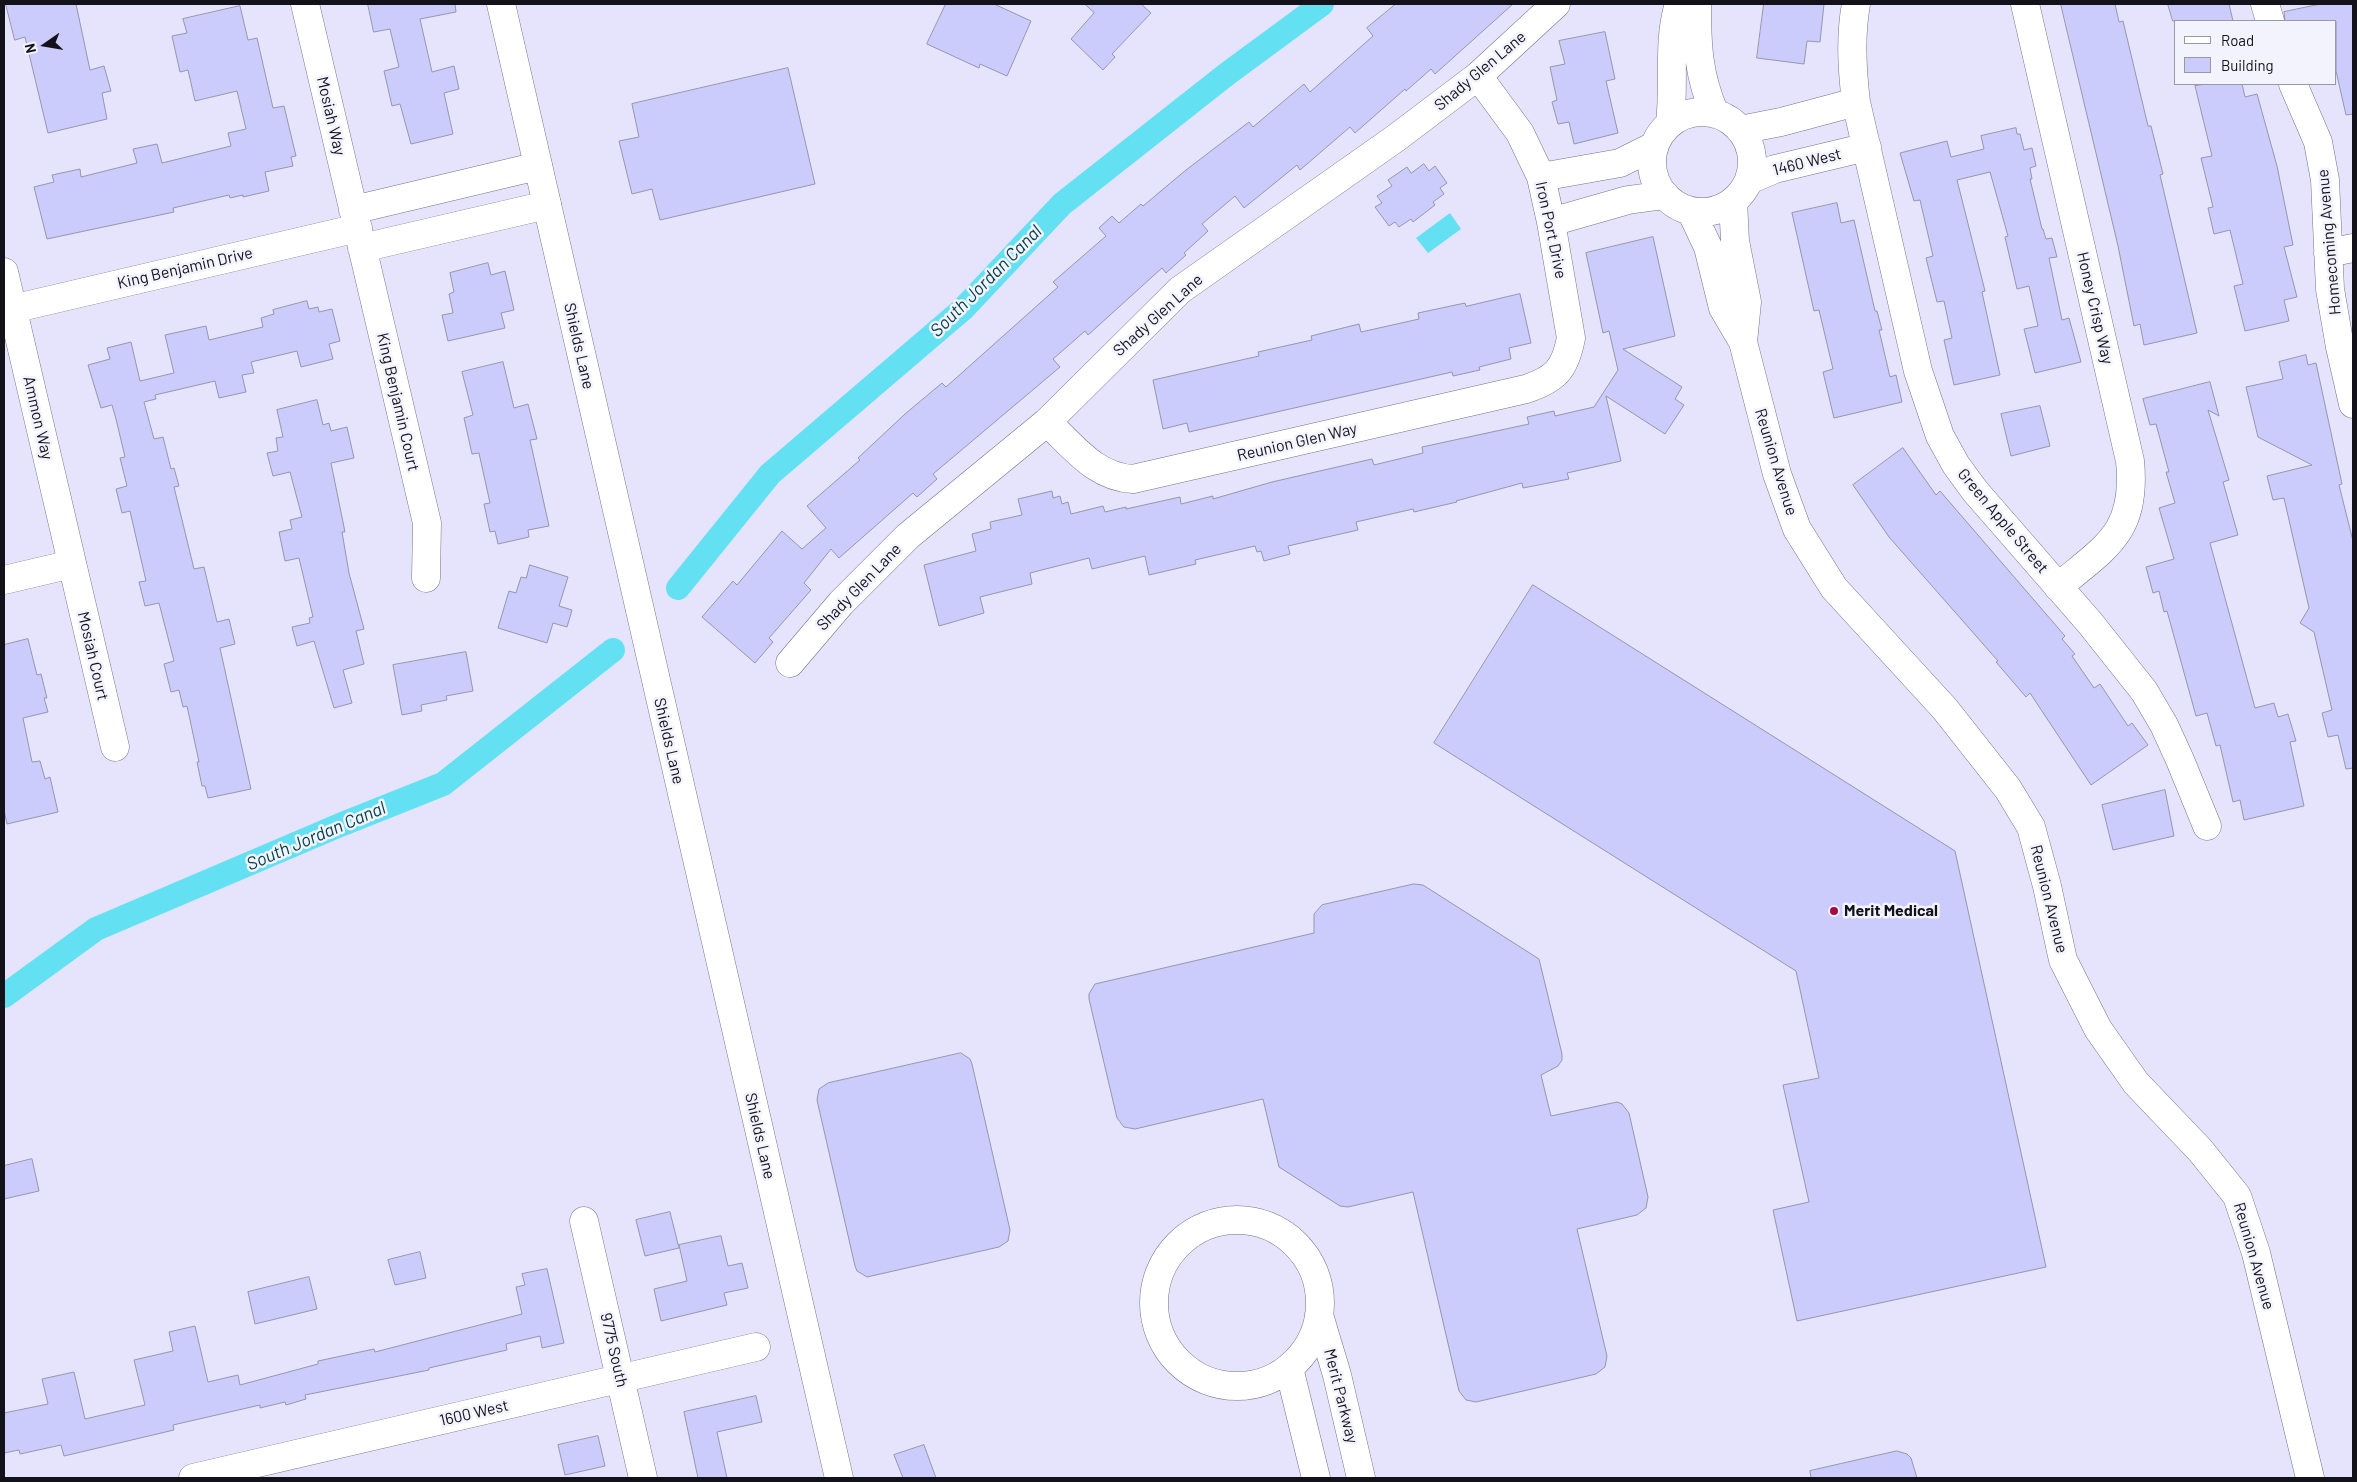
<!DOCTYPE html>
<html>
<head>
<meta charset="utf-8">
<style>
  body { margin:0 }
  #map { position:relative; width:2357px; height:1482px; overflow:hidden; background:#e6e3fc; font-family:Barlow,sans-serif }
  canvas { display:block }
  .frame { position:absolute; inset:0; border:5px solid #13121a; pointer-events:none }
  .legend { position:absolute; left:2174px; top:20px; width:162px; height:65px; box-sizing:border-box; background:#f3f3fd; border:1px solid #9999a2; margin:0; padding:6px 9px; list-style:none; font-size:15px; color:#13121a }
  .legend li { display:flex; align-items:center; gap:10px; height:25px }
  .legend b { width:25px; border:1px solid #9999a2 }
  .north { position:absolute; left:20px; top:20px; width:50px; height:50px; -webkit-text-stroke:4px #f3f3fd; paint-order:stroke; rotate:257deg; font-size:14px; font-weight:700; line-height:20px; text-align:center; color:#13121a }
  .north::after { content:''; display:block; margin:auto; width:18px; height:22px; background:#13121a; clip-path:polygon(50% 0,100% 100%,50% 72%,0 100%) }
</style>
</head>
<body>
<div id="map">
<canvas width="2357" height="1482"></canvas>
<div class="frame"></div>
<ul class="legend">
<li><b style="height:6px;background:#fff"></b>Road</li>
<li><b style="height:14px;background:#cbcbfc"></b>Building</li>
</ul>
<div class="north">N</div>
</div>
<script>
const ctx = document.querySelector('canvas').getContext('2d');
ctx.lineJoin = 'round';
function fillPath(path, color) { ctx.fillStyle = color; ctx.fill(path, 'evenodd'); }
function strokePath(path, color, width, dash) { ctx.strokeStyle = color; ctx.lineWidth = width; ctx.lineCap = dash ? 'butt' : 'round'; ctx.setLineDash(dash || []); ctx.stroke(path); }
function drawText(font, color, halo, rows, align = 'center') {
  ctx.font = font + ' Barlow,sans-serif'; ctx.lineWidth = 5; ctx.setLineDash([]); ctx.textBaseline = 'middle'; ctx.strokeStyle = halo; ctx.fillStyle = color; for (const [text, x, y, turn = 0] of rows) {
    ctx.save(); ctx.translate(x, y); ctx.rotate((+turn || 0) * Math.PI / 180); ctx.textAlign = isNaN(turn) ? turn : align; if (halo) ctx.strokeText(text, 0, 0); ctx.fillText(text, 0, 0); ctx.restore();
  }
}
fillPath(new Path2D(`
  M 1450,213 L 1461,229 L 1428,253 L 1416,238 Z`), '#63e1f3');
strokePath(new Path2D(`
  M 678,588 L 770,474 L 963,309 L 1062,204 L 1227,74 L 1322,4
  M 4,996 L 96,929 L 340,825 L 443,784 L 613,650`), '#63e1f3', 24);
const building = new Path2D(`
  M 6,4 L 76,4 L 90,70 L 104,66 L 111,91 L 102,93 L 107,119 L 48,133 L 25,37 L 15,40 Z
  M 368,4 L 455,4 L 456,12 L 420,19 L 432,72 L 454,66 L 459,89 L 444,93 L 453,134 L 411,144 L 400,104 L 392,106 L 384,71 L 399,67 L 390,29 L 374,32 Z
  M 946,4 L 994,4 L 1031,21 L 1007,76 L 980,64 L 979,68 L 927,44 Z
  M 1085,4 L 1141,4 L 1151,13 L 1112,54 L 1115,57 L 1103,70 L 1071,39 L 1094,13 Z
  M 1396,4 L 1513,4 L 1435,74 L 1431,69 L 1406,91 L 1405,89 L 1355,133 L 1350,127 L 1300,170 L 1297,165 L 1244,208 L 1235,196 L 1202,224 L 1208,231 L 1184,253 L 1186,255 L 1166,273 L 1162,268 L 1088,335 L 1085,331 L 1053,359 L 1060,367 L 933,474 L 937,479 L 917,497 L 913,493 L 839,558 L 831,549 L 804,583 L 811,590 L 769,638 L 773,642 L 755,663 L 702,617 L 733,581 L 737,585 L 782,531 L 802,549 L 826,528 L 807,506 L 860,460 L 858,458 L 905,414 L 942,383 L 946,387 L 1058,287 L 1053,282 L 1106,236 L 1099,228 L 1112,216 L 1119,223 L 1141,204 L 1143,206 L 1186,170 L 1249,122 L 1253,127 L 1304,84 L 1310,92 L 1373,36 L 1367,28 Z
  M 1764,4 L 1824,4 L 1820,42 L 1807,41 L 1804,64 L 1757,58 Z
  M 2061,4 L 2115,4 L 2119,22 L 2123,21 L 2148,126 L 2151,126 L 2163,174 L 2160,175 L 2197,333 L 2144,345 L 2140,324 L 2134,326 L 2118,246 Z
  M 2168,4 L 2229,4 L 2233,21 L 2173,21 Z
  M 2321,4 L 2353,4 L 2353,114 L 2346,115 L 2336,71 L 2336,21 L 2285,21 L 2284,12 Z
  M 240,6 L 248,40 L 257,38 L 273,108 L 284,106 L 296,156 L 291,157 L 293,166 L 265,172 L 269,191 L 243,197 L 243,195 L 230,198 L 229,195 L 173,208 L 174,212 L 47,239 L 34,187 L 54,182 L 52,175 L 80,169 L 81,177 L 137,163 L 133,149 L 157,144 L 162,163 L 231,146 L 228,133 L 246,129 L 237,91 L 195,101 L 188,70 L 180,72 L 172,36 L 187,33 L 183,19 Z
  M 1605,32 L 1615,79 L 1606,81 L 1618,133 L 1574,144 L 1569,122 L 1558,124 L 1552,102 L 1557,100 L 1550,67 L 1565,64 L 1559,41 Z
  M 788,68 L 815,184 L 660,220 L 652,189 L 632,194 L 619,141 L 639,137 L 632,104 Z
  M 2206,84 L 2242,84 L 2245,97 L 2257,94 L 2277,166 L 2293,245 L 2284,247 L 2297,297 L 2284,300 L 2289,321 L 2245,331 L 2234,286 L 2243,284 L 2230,230 L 2214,234 L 2208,208 L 2213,207 L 2201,158 L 2212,156 L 2195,86 Z
  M 2016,128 L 2017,134 L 2020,134 L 2024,150 L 2032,148 L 2036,166 L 2030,168 L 2032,179 L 2030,179 L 2042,229 L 2043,229 L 2046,239 L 2052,238 L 2057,257 L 2049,258 L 2062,320 L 2069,318 L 2081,362 L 2035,373 L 2024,329 L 2038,326 L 2029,286 L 2017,289 L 2005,237 L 2008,236 L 1990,172 L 1957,180 L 1985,291 L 1982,292 L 2000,375 L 1954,385 L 1944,340 L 1952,338 L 1944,301 L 1937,302 L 1926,258 L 1933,256 L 1920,200 L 1914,201 L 1900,153 L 1947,141 L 1951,157 L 1984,149 L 1981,136 Z
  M 1424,164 L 1429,171 L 1435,166 L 1447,183 L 1440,188 L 1444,194 L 1433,202 L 1435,205 L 1413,222 L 1411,219 L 1399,227 L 1395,222 L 1389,226 L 1375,207 L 1382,203 L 1377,196 L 1392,186 L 1388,180 L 1407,167 L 1411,173 Z
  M 1837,203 L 1841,223 L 1854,220 L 1875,311 L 1877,311 L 1882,330 L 1879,330 L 1890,377 L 1896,375 L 1902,402 L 1834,418 L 1823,372 L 1833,369 L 1819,310 L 1814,311 L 1792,213 Z
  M 1653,237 L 1675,336 L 1623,349 L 1682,387 L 1675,399 L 1684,405 L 1665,434 L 1606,396 L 1621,461 L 1567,473 L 1569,479 L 1523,488 L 1522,483 L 1456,501 L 1457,502 L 1414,512 L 1413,509 L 1356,522 L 1358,530 L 1288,546 L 1290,554 L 1264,561 L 1261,551 L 1257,552 L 1255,546 L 1195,560 L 1196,564 L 1149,575 L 1145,556 L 1092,569 L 1089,558 L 1030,573 L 1032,584 L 980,597 L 984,613 L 939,626 L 924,565 L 976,551 L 972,534 L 991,529 L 990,522 L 1022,515 L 1018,499 L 1052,491 L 1053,498 L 1060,496 L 1062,504 L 1068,502 L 1071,514 L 1103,506 L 1105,512 L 1126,507 L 1126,509 L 1180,497 L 1181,504 L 1213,496 L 1213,499 L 1272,482 L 1372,459 L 1374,465 L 1423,453 L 1422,447 L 1529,424 L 1527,417 L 1554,411 L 1555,416 L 1594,407 L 1618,370 L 1609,331 L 1603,333 L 1586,253 Z
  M 488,263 L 491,275 L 505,271 L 514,310 L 501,313 L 505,328 L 448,341 L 442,315 L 453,313 L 449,294 L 454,292 L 450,273 Z
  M 1520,294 L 1531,343 L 1509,348 L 1511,359 L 1479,367 L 1480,370 L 1453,376 L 1452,372 L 1189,432 L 1187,423 L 1163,429 L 1153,380 L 1259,356 L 1258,352 L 1312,340 L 1311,336 L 1359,324 L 1361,332 L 1419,319 L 1418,313 L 1465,303 L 1466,306 Z
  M 307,301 L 309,309 L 318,307 L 319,312 L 332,309 L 340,341 L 329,344 L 333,359 L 301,367 L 297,351 L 251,362 L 254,373 L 242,375 L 246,392 L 219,398 L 215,381 L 155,395 L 156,399 L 144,402 L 154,439 L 163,437 L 171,469 L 174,468 L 179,486 L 174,487 L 194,569 L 204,567 L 217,622 L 229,619 L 235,644 L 220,648 L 251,789 L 208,798 L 205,786 L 202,786 L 197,762 L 199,762 L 187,706 L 183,707 L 179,690 L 171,692 L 164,664 L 174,661 L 159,603 L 145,606 L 139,582 L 146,581 L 130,511 L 122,513 L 116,489 L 127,486 L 120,458 L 125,457 L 116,419 L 112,405 L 101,408 L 88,365 L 110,359 L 107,348 L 131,342 L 140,381 L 174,373 L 165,335 L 206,326 L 209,340 L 263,327 L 261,318 L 274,314 L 273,310 Z
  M 2306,355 L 2308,365 L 2316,363 L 2342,484 L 2339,485 L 2353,541 L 2353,768 L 2346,769 L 2338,735 L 2328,737 L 2322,713 L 2332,710 L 2314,632 L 2300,623 L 2309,608 L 2284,498 L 2273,500 L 2267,476 L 2312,465 L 2258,437 L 2246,387 L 2283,379 L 2279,362 Z
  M 503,362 L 514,408 L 528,404 L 537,439 L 530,440 L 549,526 L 528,530 L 529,537 L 498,544 L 495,531 L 490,532 L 484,504 L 490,503 L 479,453 L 472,454 L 464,418 L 473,415 L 462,372 Z
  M 2210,382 L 2219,416 L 2208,410 L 2229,480 L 2223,482 L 2238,535 L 2210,543 L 2255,708 L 2274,703 L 2278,717 L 2288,714 L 2296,741 L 2290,742 L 2304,806 L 2244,820 L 2240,800 L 2233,802 L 2220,745 L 2216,746 L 2207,713 L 2196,716 L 2167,611 L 2164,612 L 2159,591 L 2153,593 L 2146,567 L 2174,559 L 2159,508 L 2175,503 L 2166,472 L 2169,472 L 2156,424 L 2150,425 L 2143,399 Z
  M 317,400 L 323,425 L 329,423 L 331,431 L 347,427 L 354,458 L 331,463 L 345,532 L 342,532 L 349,573 L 364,629 L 356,631 L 364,664 L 343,670 L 352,703 L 334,708 L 314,641 L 297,646 L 292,627 L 310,623 L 309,618 L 313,617 L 299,558 L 285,561 L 279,532 L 292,529 L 290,520 L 302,517 L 290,472 L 273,476 L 267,453 L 278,451 L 276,438 L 283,437 L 277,410 Z
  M 2040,406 L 2050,446 L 2011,456 L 2001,414 Z
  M 1903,448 L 1936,495 L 1940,491 L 2065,636 L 2062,639 L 2075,654 L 2072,656 L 2094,688 L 2100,684 L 2128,726 L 2132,723 L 2148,745 L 2091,785 L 2030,693 L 2026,697 L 1996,662 L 1998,661 L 1889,537 L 1853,485 Z
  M 530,565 L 568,577 L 559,606 L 572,610 L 567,627 L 553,623 L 547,643 L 498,628 L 509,591 L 516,593 L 521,577 L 526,578 Z
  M 1533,585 L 1955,851 L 2046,1267 L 1797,1321 L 1773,1210 L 1809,1202 L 1783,1085 L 1819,1078 L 1796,971 L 1434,743 Z
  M 28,639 L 37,675 L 41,674 L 47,698 L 44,698 L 48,712 L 23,718 L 32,762 L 40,761 L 45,779 L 50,777 L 58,812 L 7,824 L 4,810 L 4,645 Z
  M 466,652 L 473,691 L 446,696 L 447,700 L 421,705 L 422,711 L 402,715 L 393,665 Z
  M 2165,790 L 2174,836 L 2113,850 L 2102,805 Z
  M 1414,884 L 1423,885 L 1539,959 L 1562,1054 L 1562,1060 L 1558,1066 L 1541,1075 L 1551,1116 L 1617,1102 L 1622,1104 L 1629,1113 L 1648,1197 L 1646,1208 L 1637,1215 L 1577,1229 L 1607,1356 L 1605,1367 L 1596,1374 L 1476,1402 L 1466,1400 L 1459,1391 L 1413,1192 L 1348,1207 L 1340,1206 L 1279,1167 L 1263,1099 L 1135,1129 L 1124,1127 L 1117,1118 L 1089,999 L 1089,994 L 1095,984 L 1314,933 L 1314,914 L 1322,905 Z
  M 961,1053 L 970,1059 L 972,1064 L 1010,1230 L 1008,1241 L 999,1247 L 867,1277 L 857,1271 L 855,1266 L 817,1100 L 819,1089 L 828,1083 Z
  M 32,1159 L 39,1191 L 4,1199 L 4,1166 Z
  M 670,1212 L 679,1248 L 645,1256 L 636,1220 Z
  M 721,1236 L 728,1266 L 742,1263 L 748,1288 L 724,1293 L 727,1305 L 661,1321 L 654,1289 L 687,1281 L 679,1245 Z
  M 420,1252 L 426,1278 L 395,1285 L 388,1260 Z
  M 547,1269 L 564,1343 L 542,1348 L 540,1336 L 506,1344 L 507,1350 L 429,1368 L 429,1370 L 305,1395 L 306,1399 L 286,1405 L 285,1402 L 260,1408 L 260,1405 L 173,1425 L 174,1430 L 64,1456 L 61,1445 L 20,1454 L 19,1450 L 4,1453 L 4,1413 L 48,1404 L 42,1379 L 74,1372 L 85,1419 L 145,1405 L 134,1360 L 173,1351 L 169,1332 L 195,1326 L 208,1382 L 238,1375 L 240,1385 L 318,1364 L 318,1361 L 374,1349 L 375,1352 L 522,1314 L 516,1287 L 525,1285 L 522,1274 Z
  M 309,1277 L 317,1309 L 255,1324 L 248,1292 Z
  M 756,1396 L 762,1422 L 717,1432 L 727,1478 L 698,1478 L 684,1412 Z
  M 598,1436 L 605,1466 L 565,1475 L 558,1445 Z
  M 924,1445 L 936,1478 L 903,1478 L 894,1455 Z
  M 1897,1451 L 1907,1454 L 1911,1458 L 1917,1478 L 1811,1478 L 1810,1471 Z`);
fillPath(building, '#cbcbfc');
strokePath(building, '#9596ad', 1);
const minor = new Path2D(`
  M 305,4 L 427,523 L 426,578
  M 1697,4 C 1697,45 1698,75 1715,114
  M 1856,4 C 1850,37 1852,69 1856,102 L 1918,371 L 1940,436 L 1956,465 L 1975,491 L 2090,623 L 2144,691 L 2164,725 L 2180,760 L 2207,826
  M 2025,4 L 2130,461 C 2137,532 2107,546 2058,587
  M 2265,4 L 2270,21
  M 2293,84 L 2318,142 L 2325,180 L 2330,289 L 2340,347 L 2353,404
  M1652 162a50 50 0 1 1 100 0a50 50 0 1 1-100 0Z
  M 1670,123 C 1675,83 1667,42 1679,4
  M 1740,130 L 1781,122 L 1856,102
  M 1541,177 L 1620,163 L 1654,146
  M 1749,180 L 1775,169 L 1867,147
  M 1733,201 L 1735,241 L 1747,302 L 1743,342
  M 353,210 L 538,166
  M 1691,211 L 1708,247 L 1723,308 L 1743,342 L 1777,474 L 1797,529 L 1834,588 L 1945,709 L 2008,789 L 2031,827 L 2047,886 L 2063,960 L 2098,1029 L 2136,1083 L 2200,1150 L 2237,1196 L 2256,1253 L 2310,1478
  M 1551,222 L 1628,200 L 1665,195
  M 362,248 L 547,205
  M 2328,253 L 2353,248
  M 4,272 L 115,747
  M 12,309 L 358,228
  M 1047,422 C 1074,447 1095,477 1133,479 L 1526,389 C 1556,379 1565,369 1571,338 L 1551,222 L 1541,177 L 1520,133 L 1478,76
  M 4,580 L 72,564
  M 790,663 L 841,603 L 908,536 L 1047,422 L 1180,290 L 1396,138 L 1478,76 L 1556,4
  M1154 1303a83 83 0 1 1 166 0a83 83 0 1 1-166 0Z
  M 584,1221 L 643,1478
  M 1319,1315 L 1337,1375 L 1361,1478
  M 1289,1368 L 1316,1478
  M 193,1478 L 756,1347`);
const major = new Path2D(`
  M 501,4 L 839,1478`);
strokePath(minor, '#757389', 29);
strokePath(major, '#757389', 29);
strokePath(minor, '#fff', 28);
strokePath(major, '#fff', 28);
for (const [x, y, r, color] of [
  [1834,911,5,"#a30a46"]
]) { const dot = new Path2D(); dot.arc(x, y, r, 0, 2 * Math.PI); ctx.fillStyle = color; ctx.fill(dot); strokePath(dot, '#f3f3fd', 2); }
drawText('16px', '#13121a', '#f3f3fd', [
  ["Shady Glen Lane",1480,71,-40],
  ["Mosiah Way",331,116,77],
  ["1460 West",1807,162,-14],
  ["Iron Port Drive",1551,230,78],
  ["Homecoming Avenue",2329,242,-95],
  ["King Benjamin Drive",185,268,-13],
  ["Honey Crisp Way",2095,308,77],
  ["Shady Glen Lane",1158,315,-42],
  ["Shields Lane",579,346,77],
  ["King Benjamin Court",398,402,77],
  ["Ammon Way",38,418,77],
  ["Reunion Glen Way",1297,442,-13],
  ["Reunion Avenue",1776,462,73],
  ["Green Apple Street",2003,521,50],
  ["Shady Glen Lane",859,587,-46],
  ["Mosiah Court",93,656,77],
  ["Shields Lane",669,741,77],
  ["Reunion Avenue",2049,899,76],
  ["Shields Lane",760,1136,77],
  ["Reunion Avenue",2254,1256,74],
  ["9775 South",614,1350,77],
  ["Merit Parkway",1341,1396,76],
  ["1600 West",474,1413,-13]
]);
drawText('bold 16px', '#13121a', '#f3f3fd', [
  ["Merit Medical",1844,911]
], 'left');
drawText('italic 18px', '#034048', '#f3f3fd', [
  ["South Jordan Canal",986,281,-45],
  ["South Jordan Canal",316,836,-23]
]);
</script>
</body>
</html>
